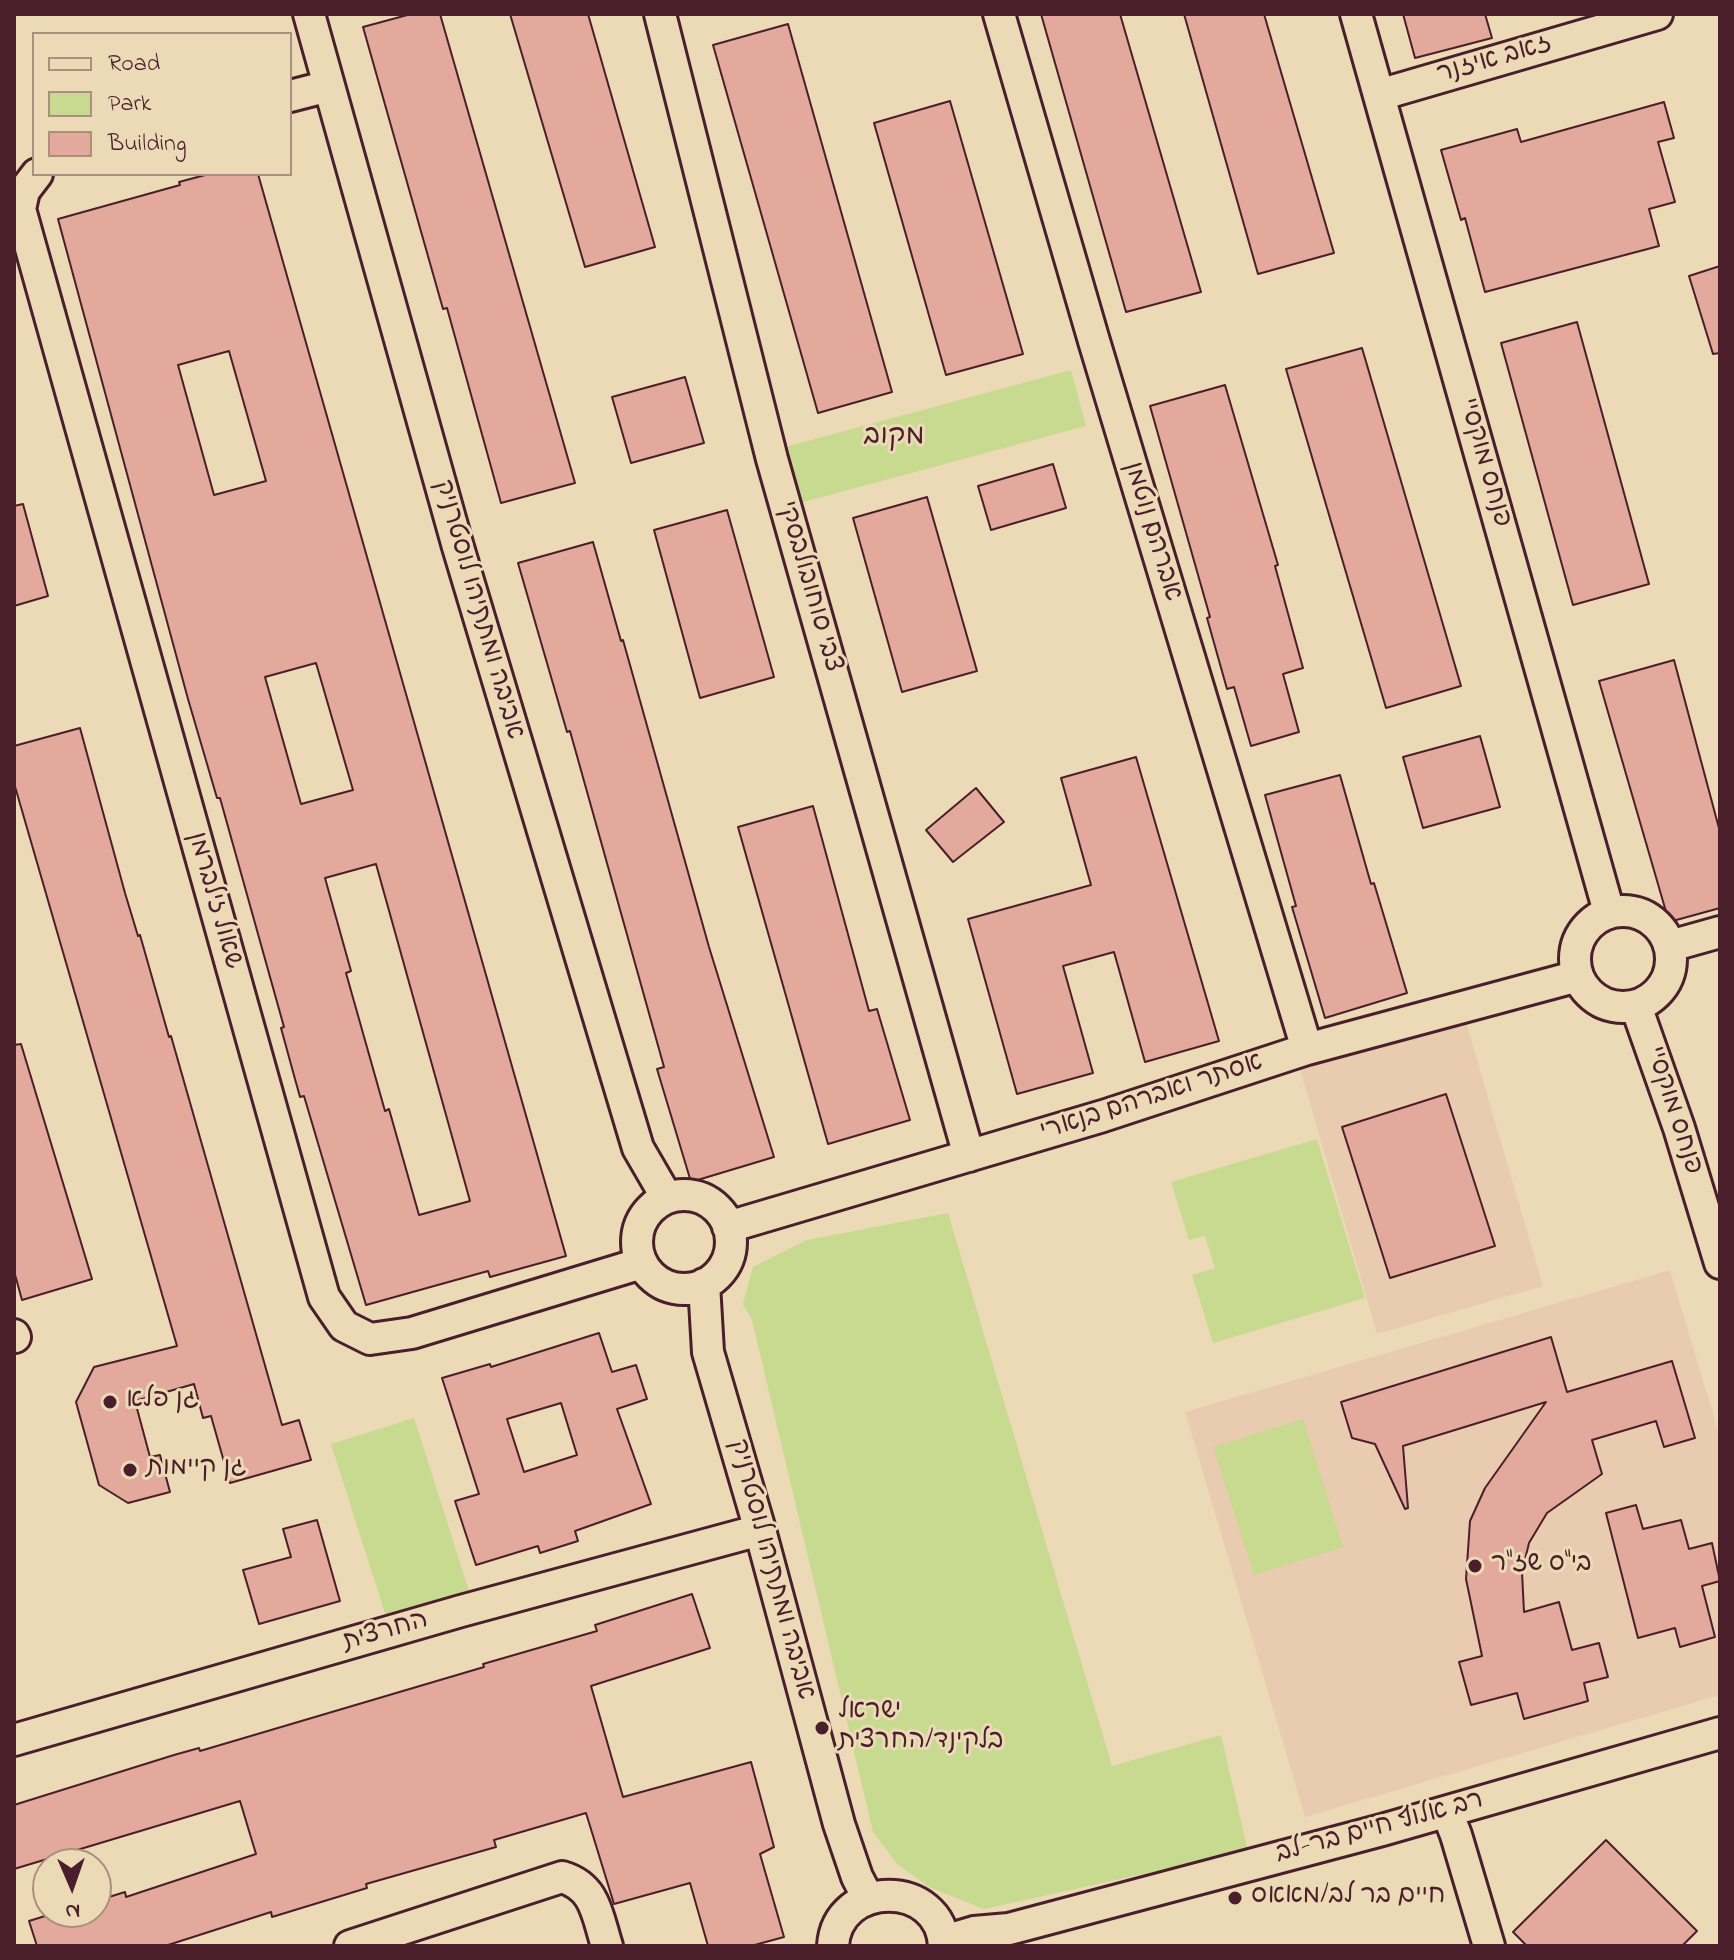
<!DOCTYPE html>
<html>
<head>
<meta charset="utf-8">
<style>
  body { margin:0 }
  #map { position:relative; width:1734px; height:1960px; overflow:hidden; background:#ecdab7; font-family:"Indie Flower",sans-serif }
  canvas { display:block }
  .frame { position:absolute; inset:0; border:16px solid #4a1f2b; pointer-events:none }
  .legend { position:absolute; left:32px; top:32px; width:260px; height:144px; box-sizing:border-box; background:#ecdab7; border:2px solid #ab8f7f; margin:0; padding:10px 14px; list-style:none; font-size:24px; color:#4a1f2b }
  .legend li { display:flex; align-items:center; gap:16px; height:40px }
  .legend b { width:40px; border:2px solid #ab8f7f }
  .north { position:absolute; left:32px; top:1848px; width:80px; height:80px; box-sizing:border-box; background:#ecdab7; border:2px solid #ab8f7f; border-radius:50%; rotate:178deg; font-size:22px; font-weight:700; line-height:32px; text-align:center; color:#4a1f2b }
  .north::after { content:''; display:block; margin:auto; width:28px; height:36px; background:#4a1f2b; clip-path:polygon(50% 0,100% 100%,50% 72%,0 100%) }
</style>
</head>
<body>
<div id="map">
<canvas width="1734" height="1960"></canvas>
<div class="frame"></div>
<ul class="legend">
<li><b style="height:10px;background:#ecdab7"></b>Road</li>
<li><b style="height:22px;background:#c8da8f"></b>Park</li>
<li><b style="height:22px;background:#e2a99c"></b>Building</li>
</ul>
<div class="north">N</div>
</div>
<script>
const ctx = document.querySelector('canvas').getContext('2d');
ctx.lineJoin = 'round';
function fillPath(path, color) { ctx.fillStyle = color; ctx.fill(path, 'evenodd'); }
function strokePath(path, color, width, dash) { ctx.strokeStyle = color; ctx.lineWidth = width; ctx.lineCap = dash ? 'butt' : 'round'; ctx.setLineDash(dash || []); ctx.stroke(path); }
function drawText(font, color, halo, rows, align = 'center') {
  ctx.font = font + ' "Indie Flower","Playpen Sans Hebrew",sans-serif'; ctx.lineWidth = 6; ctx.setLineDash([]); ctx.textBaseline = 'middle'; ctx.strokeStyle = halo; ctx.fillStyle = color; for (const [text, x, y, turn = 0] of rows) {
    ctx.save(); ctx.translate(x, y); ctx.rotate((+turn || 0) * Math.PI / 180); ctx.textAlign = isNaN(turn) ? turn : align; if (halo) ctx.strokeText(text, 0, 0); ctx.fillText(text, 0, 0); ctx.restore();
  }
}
fillPath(new Path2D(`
  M 1466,1022 L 1543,1286 L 1377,1334 L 1300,1069 Z
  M 1670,1270 L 1720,1437 L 1720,1695 L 1305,1817 L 1185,1412 Z`), '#e9cbaf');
fillPath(new Path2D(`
  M 1071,370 L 1086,426 L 800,503 L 785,447 Z
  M 1317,1139 L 1365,1298 L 1213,1343 L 1192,1275 L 1215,1268 L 1205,1236 L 1189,1240 L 1171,1182 Z
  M 948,1213 L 1112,1766 L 1221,1735 L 1248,1851 L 984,1909 L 929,1887 L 897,1864 L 873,1832 L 752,1320 L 743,1304 L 753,1267 L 807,1240 Z
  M 414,1418 L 472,1600 L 389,1626 L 331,1444 Z
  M 1303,1419 L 1343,1547 L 1254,1575 L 1213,1447 Z`), '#c8da8f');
const building = new Path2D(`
  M 411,14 L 440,14 L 575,483 L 501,503 L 447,308 L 443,309 L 363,27 Z
  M 510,14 L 588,14 L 655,247 L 585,267 Z
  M 1041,14 L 1120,14 L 1201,292 L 1126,312 Z
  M 1184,14 L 1264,14 L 1334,253 L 1258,274 Z
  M 1403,14 L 1485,14 L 1492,38 L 1415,58 Z
  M 788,24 L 892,392 L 818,413 L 713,45 Z
  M 950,101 L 1023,354 L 946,375 L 874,123 Z
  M 1664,102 L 1674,138 L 1658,142 L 1675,202 L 1649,209 L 1659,246 L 1485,292 L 1465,218 L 1461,220 L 1441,150 L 1517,129 L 1521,142 Z
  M 209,174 L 258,174 L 566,1256 L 490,1277 L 488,1271 L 366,1305 L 304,1096 L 300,1097 L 295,1079 L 281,1028 L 284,1027 L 220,798 L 217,798 L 188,699 L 58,219 L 180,185 L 179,182 ZM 229,351 L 266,481 L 214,495 L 178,365 ZM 316,663 L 353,790 L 301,804 L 265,677 ZM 376,864 L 470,1201 L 419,1215 L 389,1109 L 385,1111 L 346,973 L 351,971 L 325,878 Z
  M 1720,266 L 1720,353 L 1713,354 L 1689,276 Z
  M 1577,322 L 1649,584 L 1573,605 L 1501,343 Z
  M 1362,348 L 1461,686 L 1386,708 L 1286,369 Z
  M 685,377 L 704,443 L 631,463 L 612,397 Z
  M 1225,385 L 1278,565 L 1275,566 L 1303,668 L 1283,674 L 1299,732 L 1251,746 L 1234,687 L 1227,689 L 1207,618 L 1210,617 L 1150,406 Z
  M 1053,464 L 1066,508 L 991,530 L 978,486 Z
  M 927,497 L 977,671 L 902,692 L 853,518 Z
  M 23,504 L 48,596 L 14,606 L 14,506 Z
  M 727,510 L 774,677 L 700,698 L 654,530 Z
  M 593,542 L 621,641 L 623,640 L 709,947 L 774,1157 L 691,1182 L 657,1069 L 664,1067 L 626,931 L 570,731 L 567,732 L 518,563 Z
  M 1674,660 L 1720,832 L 1720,908 L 1669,922 L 1599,681 Z
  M 80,728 L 125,893 L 138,936 L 140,935 L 169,1037 L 171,1036 L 282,1425 L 299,1420 L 311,1460 L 230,1483 L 211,1416 L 203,1418 L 194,1384 L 135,1401 L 150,1457 L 160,1455 L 170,1492 L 128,1503 L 99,1485 L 76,1402 L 94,1367 L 177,1346 L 14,783 L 14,746 Z
  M 1480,736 L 1500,807 L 1423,828 L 1403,757 Z
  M 1136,757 L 1219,1041 L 1145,1062 L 1114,952 L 1063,966 L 1093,1073 L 1017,1094 L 968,919 L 1091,885 L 1061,778 Z
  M 1340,775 L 1371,884 L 1374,883 L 1407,993 L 1325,1018 L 1292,907 L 1296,906 L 1265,795 Z
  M 976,788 L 1004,822 L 953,862 L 926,830 Z
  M 813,806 L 869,1011 L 877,1009 L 910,1120 L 828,1144 L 738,827 Z
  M 21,1044 L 92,1279 L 22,1300 L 14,1271 L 14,1045 Z
  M 1446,1094 L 1495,1246 L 1390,1278 L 1342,1127 Z
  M 599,1333 L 612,1372 L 636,1365 L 647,1399 L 617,1409 L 651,1504 L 575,1531 L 578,1541 L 540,1553 L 538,1546 L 476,1565 L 455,1501 L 479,1494 L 442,1378 L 490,1364 L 491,1367 ZM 561,1403 L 577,1455 L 524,1472 L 507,1419 Z
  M 1551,1337 L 1567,1392 L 1672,1361 L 1695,1438 L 1664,1447 L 1656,1421 L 1592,1440 L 1602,1474 L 1547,1513 L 1529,1543 L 1522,1572 L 1524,1612 L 1559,1602 L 1572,1650 L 1599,1643 L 1608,1677 L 1584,1683 L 1588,1701 L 1524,1719 L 1517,1693 L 1471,1705 L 1459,1662 L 1482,1656 L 1466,1579 L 1470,1521 L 1485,1488 L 1546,1402 L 1403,1446 L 1408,1508 L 1405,1509 L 1375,1444 L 1352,1438 L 1341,1402 Z
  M 1636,1505 L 1643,1529 L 1681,1520 L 1689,1549 L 1712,1543 L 1720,1581 L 1702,1586 L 1715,1637 L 1680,1647 L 1675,1628 L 1638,1638 L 1606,1513 Z
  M 317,1520 L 340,1601 L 259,1624 L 243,1570 L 291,1557 L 283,1529 Z
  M 692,1594 L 710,1648 L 591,1686 L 623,1797 L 751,1762 L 774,1847 L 760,1854 L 784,1937 L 751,1946 L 708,1946 L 690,1883 L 614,1904 L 586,1813 L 494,1840 L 496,1847 L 366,1884 L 367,1888 L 272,1917 L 271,1912 L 165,1946 L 37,1946 L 29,1921 L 58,1912 L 96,1912 L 96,1901 L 125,1892 L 126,1897 L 256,1854 L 240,1801 L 14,1869 L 14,1805 L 174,1755 L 199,1748 L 200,1751 L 484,1667 L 483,1664 L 597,1631 L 595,1625 Z
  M 1606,1840 L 1697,1931 L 1682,1946 L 1527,1946 L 1513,1932 Z`);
fillPath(building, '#e2a99c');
strokePath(building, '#4a1f2b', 2);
const street = new Path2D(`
  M 309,14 L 458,547 L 638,1148 L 667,1198
  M 660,14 L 772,459 L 969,1156
  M 999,14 L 1094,341 L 1307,1049
  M 1356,14 L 1609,912
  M 1379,95 L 1657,14
  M 290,96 L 329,86
  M 37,174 L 24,191 L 20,209 L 324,1297 L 344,1326 L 370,1339 L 412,1333 L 642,1263
  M1575 959a48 48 0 1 1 96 0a48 48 0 1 1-96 0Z
  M 1670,946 L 1720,932
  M 1636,1006 L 1679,1128 L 1720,1263
  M637 1242a47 47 0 1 1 94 0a47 47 0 1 1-94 0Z
  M 728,1227 L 1103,1116 L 1307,1049 L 1578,976
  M 704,1284 L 708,1352 L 760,1530 L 839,1824 L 857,1877 L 868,1898
  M 14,1335 L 15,1337
  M 14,1740 L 461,1611 L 760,1530
  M 1447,1812 L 1456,1835 L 1489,1946
  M 944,1941 L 974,1932 L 1009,1929 L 1382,1830 L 1720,1733
  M 350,1946 L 562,1877 C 596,1887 597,1915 607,1946
  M 833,1946 C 837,1879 941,1879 944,1946`);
strokePath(street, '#4a1f2b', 36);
strokePath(street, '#ecdab7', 30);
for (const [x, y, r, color] of [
  [110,1402,8,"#4a1f2b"],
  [130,1470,8,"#4a1f2b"],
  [1475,1566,8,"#4a1f2b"],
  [822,1728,8,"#4a1f2b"],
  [1235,1898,8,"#4a1f2b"]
]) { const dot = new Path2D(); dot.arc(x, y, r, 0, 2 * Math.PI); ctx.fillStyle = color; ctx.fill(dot); strokePath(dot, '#ecdab7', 3); }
drawText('26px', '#4a1f2b', '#ecdab7', [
  ["זאב איזנר",1495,61,-16],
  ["פנחס מוקסיי",1483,463,74],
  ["אברהם נוטמן",1151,532,73],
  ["צבי סוחובולבסקי",808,587,74],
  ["אביבה ומתתיהו לוסטרניק",477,610,74],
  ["שאול זילברמן",213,901,74],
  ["אסתר ואברהם בנארי",1152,1099,-18],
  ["פנחס מוקסיי",1672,1111,72],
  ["אביבה ומתתיהו לוסטרניק",770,1570,75],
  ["החרצית",386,1633,-16],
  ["רב אלוף חיים בר-לב",1380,1829,-15]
]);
drawText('26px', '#4a1f2b', '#ecdab7', [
  ["גן פלא",126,1402],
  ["גן קיימות",146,1470],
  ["בי\"ס שז\"ר",1491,1566],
  ["ישראל",838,1713],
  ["בלקינד/החרצית",838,1743],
  ["חיים בר לב/מאאס",1251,1898]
], 'left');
drawText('28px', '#4a1f2b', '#ecdab7', [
  ["מקוב",894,438]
]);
</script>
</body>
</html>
